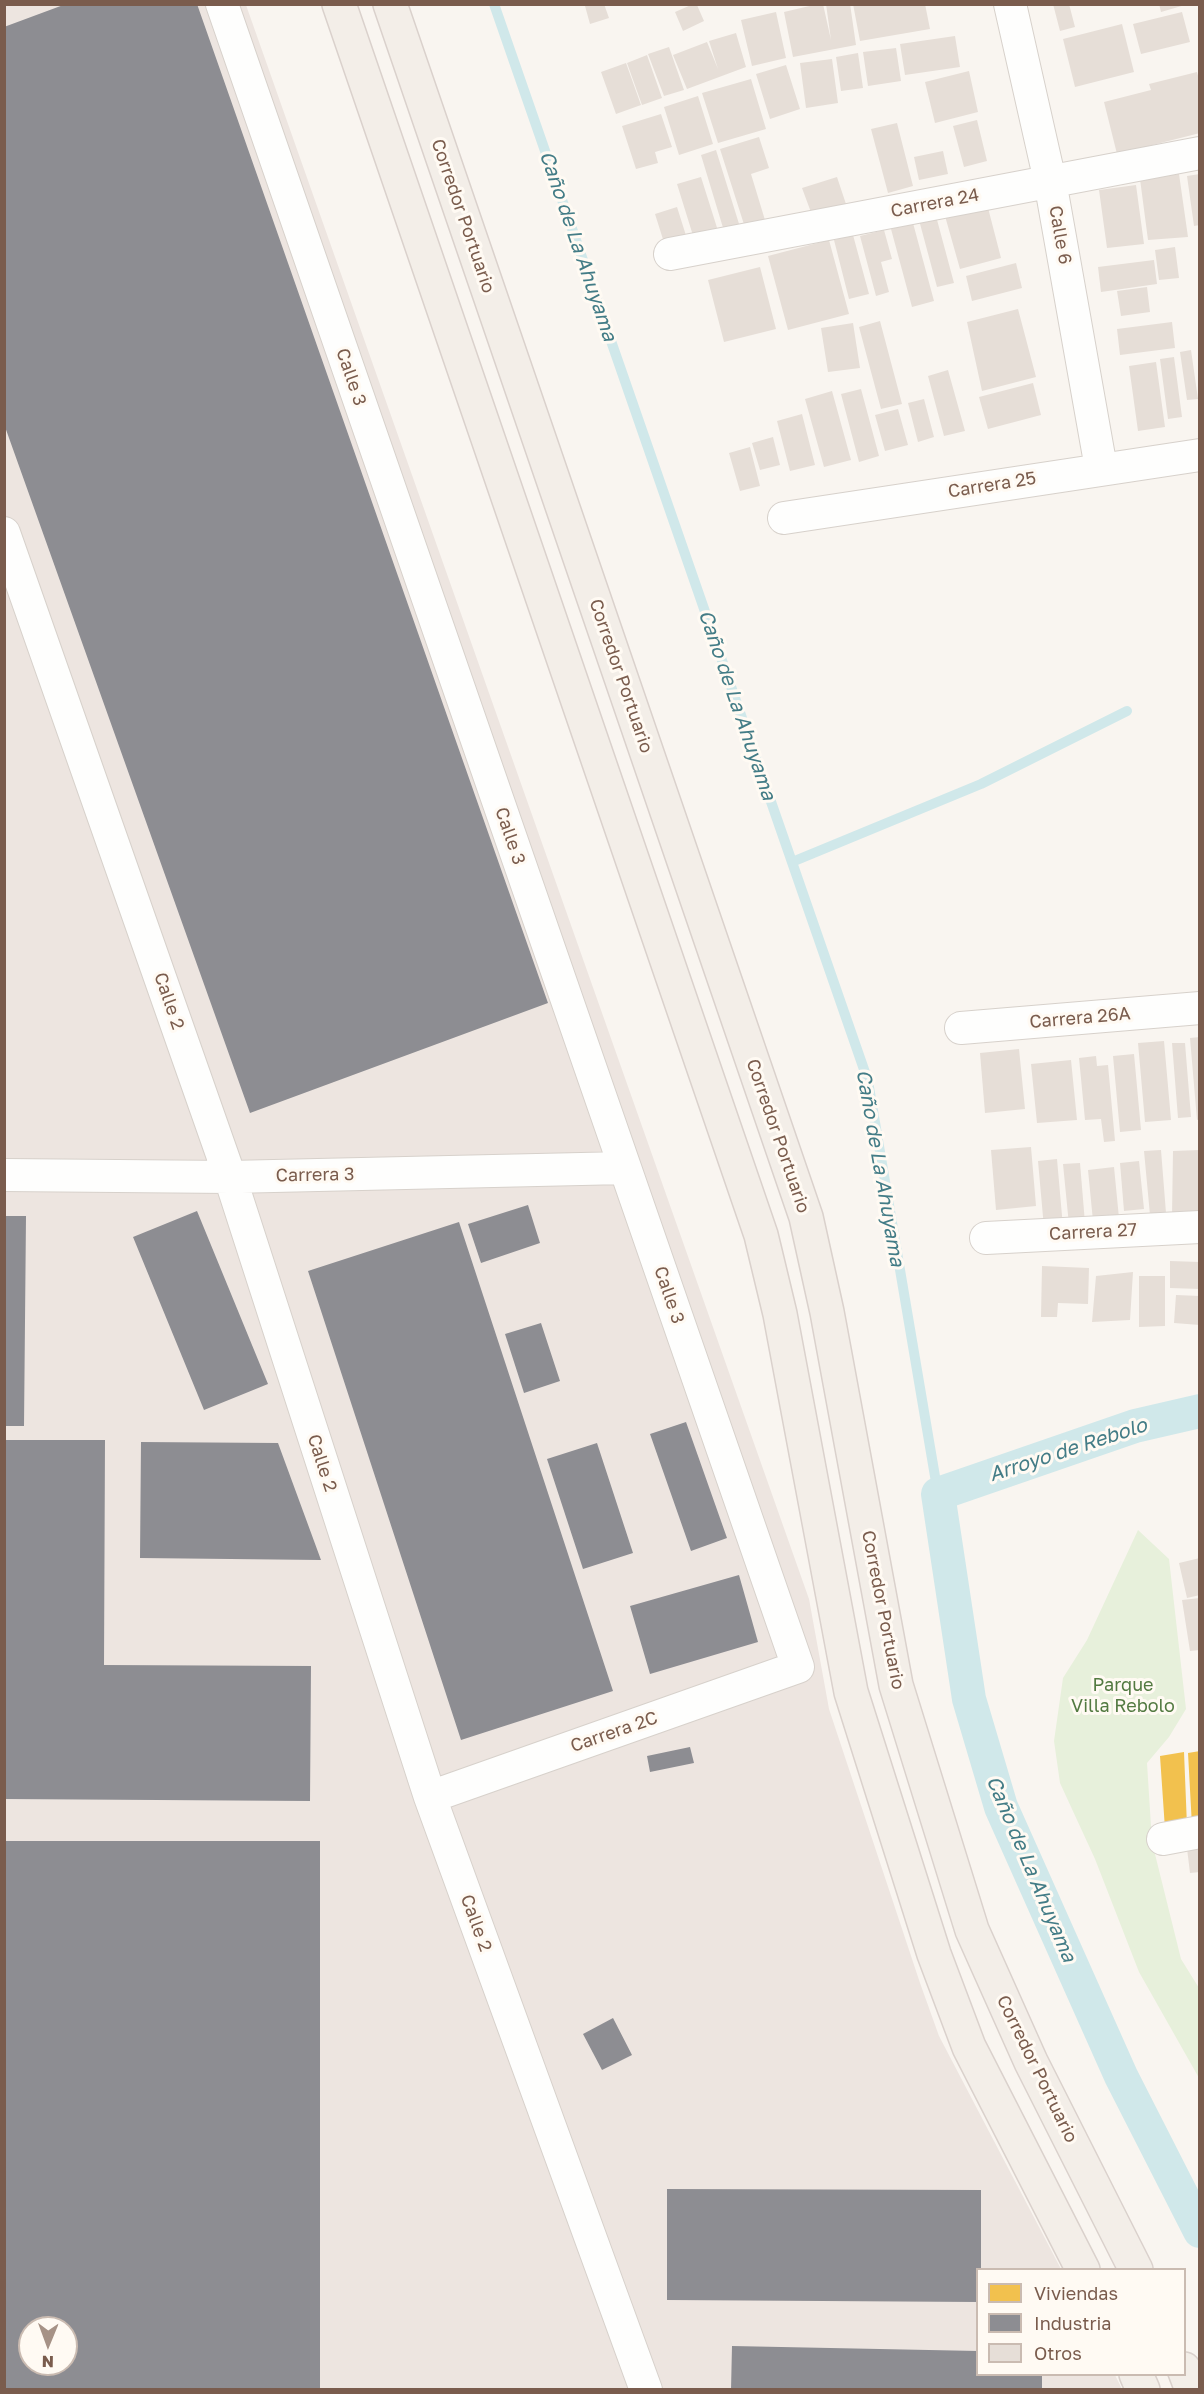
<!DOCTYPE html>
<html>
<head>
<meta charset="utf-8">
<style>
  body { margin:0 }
  #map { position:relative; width:1204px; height:2394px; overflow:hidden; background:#f9f5f0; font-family:"Golos Text",sans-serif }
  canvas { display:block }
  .frame { position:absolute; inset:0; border:6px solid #7a5c4d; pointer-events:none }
  .legend { position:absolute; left:976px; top:2268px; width:210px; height:108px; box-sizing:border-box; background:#fffaf3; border:2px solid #cabbb1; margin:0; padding:8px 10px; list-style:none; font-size:18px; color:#7a5c4d }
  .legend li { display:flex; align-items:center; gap:12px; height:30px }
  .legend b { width:30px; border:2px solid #cabbb1 }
  .north { position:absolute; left:18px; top:2316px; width:60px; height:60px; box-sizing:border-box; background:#fffaf3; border:2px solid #cabbb1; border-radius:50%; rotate:181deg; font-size:16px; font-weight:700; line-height:24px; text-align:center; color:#7a5c4d }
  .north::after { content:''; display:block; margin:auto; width:21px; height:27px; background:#a69286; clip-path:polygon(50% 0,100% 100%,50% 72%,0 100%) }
</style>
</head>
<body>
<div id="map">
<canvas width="1204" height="2394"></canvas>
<div class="frame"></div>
<ul class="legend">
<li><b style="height:16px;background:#f2c14e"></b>Viviendas</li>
<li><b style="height:16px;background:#8d8d92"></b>Industria</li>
<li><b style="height:16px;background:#e6ded7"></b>Otros</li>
</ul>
<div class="north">N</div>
</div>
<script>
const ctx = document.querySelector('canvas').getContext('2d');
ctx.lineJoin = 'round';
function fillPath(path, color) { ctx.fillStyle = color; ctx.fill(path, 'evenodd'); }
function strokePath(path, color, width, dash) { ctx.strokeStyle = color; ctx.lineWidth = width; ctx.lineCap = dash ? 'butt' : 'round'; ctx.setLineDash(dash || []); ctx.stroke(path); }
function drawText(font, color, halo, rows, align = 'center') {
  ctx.font = font + ' "Golos Text",sans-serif'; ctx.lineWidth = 6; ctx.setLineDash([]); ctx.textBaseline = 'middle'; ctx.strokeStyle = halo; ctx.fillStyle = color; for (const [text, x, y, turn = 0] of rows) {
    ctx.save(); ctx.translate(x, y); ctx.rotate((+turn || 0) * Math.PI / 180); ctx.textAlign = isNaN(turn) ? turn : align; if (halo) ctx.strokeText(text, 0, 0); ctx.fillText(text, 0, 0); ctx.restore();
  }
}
fillPath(new Path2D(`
  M 5,5 L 246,5 L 809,1599 L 829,1709 L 920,1983 L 939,2036 L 1061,2269 L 978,2270 L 978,2374 L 1115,2375 L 1122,2389 L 5,2390 ZM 30,2328 L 66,2328 L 66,2364 L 30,2364 Z`), '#ede5e0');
fillPath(new Path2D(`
  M 1138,1530 L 1169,1559 L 1186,1709 L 1169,1737 L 1147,1763 L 1152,1842 L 1181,1959 L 1199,1988 L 1199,2078 L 1139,1972 L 1095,1859 L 1060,1783 L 1054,1741 L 1063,1678 L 1087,1640 Z`), '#e7f0db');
fillPath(new Path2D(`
  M 1200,1751 L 1200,1825 L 1192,1826 L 1188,1753 Z
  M 1184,1752 L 1187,1826 L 1165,1829 L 1160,1756 Z`), '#f2c14e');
fillPath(new Path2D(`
  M 66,4 L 197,4 L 548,1003 L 250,1113 L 4,424 L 4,27 Z
  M 528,1205 L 540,1243 L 481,1263 L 468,1224 Z
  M 197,1211 L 268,1384 L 204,1410 L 133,1237 Z
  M 4,1216 L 26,1216 L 24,1426 L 4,1426 Z
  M 459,1222 L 613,1691 L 461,1740 L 308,1271 Z
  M 541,1323 L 560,1381 L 524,1393 L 505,1334 Z
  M 686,1422 L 727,1538 L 691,1551 L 650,1434 Z
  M 4,1440 L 105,1440 L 104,1665 L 311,1666 L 310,1801 L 4,1799 Z
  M 141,1442 L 278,1443 L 321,1560 L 140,1558 Z
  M 597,1443 L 633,1553 L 583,1569 L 547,1459 Z
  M 739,1575 L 758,1642 L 650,1674 L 630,1606 Z
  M 690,1747 L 694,1763 L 650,1772 L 647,1756 Z
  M 4,1841 L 320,1841 L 320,2390 L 4,2390 ZM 30,2328 L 66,2328 L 66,2364 L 30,2364 Z
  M 613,2018 L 632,2055 L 602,2070 L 583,2034 Z
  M 667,2189 L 981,2190 L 981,2270 L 978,2270 L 978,2302 L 667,2300 Z
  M 732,2346 L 978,2351 L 978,2374 L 1042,2374 L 1042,2390 L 731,2390 Z`), '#8d8d92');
strokePath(new Path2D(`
  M 494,4 L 868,1081 L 938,1494
  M 792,862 L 981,784 L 1127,711`), '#d0e8ea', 10);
strokePath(new Path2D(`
  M 1200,1411 L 1135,1426 L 938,1494 L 969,1699 L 1001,1807 L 1121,2076 L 1200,2231`), '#d0e8ea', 34);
fillPath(new Path2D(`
  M 591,4 L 604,4 L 609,18 L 590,24 L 585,6 Z
  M 818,4 L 823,4 L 831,40 L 826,4 L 850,4 L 856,45 L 793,57 L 784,12 Z
  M 853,4 L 925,4 L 930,29 L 860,41 Z
  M 1053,4 L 1069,4 L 1075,27 L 1060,31 Z
  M 1159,4 L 1185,4 L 1185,5 L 1161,12 Z
  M 691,5 L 697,5 L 704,21 L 683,31 L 675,12 Z
  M 776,12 L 786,58 L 752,66 L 741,20 Z
  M 1182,12 L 1190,42 L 1141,54 L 1133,24 Z
  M 1122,24 L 1134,72 L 1075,87 L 1063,39 Z
  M 736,33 L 746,67 L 687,89 L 673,55 L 707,42 L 718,69 L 709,41 Z
  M 955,36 L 960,67 L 905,75 L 900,44 Z
  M 669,47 L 684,90 L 664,96 L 648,54 Z
  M 896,48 L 901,81 L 868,86 L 863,52 Z
  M 858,53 L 863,88 L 841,91 L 836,57 Z
  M 647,55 L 662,98 L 642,105 L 627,63 Z
  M 832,59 L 838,103 L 806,108 L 800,63 Z
  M 626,63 L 641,105 L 616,114 L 601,72 Z
  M 786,65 L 800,109 L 770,119 L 756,74 Z
  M 969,71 L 978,112 L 935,123 L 925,82 Z
  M 1197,72 L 1200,83 L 1200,133 L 1117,154 L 1104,102 L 1151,90 L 1149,84 Z
  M 751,79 L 766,129 L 718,143 L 702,93 Z
  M 698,96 L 713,144 L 679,155 L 664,107 Z
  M 661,114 L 672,147 L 655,152 L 658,163 L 636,169 L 622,126 Z
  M 977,120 L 987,161 L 964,167 L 953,126 Z
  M 897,123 L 913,186 L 888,193 L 871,129 Z
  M 759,137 L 769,168 L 751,174 L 768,230 L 748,237 L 720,149 Z
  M 716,150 L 740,227 L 724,231 L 701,155 Z
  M 943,151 L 948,174 L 919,180 L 914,157 Z
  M 1179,174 L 1188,237 L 1148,240 L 1140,179 Z
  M 1200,174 L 1200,225 L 1194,226 L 1187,176 Z
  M 701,177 L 719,234 L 695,242 L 677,184 Z
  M 837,177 L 846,204 L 812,215 L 802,188 Z
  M 1136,185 L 1144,244 L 1107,248 L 1099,190 Z
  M 987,204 L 1001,258 L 960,269 L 945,216 Z
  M 677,207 L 689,245 L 667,252 L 655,214 Z
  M 936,216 L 954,283 L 937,287 L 919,220 Z
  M 913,223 L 934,301 L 912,307 L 891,229 Z
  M 884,230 L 892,259 L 881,262 L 889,292 L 876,296 L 860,236 Z
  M 853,235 L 869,294 L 849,299 L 834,240 Z
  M 829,240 L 849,314 L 788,330 L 768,256 Z
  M 1175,247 L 1179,278 L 1159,280 L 1155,250 Z
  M 1154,260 L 1157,284 L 1101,292 L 1098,267 Z
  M 1016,263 L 1022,288 L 972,301 L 966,276 Z
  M 760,267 L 776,329 L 724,342 L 708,280 Z
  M 1147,287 L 1150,312 L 1121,316 L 1117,291 Z
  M 1018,309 L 1036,377 L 982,391 L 967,322 Z
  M 880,321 L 902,404 L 881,409 L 859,327 Z
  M 1172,322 L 1175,348 L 1120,355 L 1117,329 Z
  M 853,323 L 860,368 L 828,372 L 821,328 Z
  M 1191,350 L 1198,399 L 1187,400 L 1180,352 Z
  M 1174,357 L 1182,417 L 1168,419 L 1160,359 Z
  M 1156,362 L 1165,427 L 1138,431 L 1129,366 Z
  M 948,370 L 965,431 L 944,436 L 928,376 Z
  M 1033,383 L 1041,415 L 988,429 L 979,397 Z
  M 861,389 L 879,456 L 859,462 L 841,394 Z
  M 832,391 L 851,460 L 824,467 L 805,399 Z
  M 924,399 L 934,437 L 918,442 L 908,403 Z
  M 898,409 L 908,445 L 885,451 L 875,415 Z
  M 802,414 L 815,465 L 790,471 L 777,421 Z
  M 773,437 L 780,465 L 760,470 L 752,443 Z
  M 750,447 L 760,486 L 740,491 L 729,453 Z
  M 1200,1037 L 1200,1119 L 1197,1120 L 1190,1038 Z
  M 1164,1041 L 1171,1120 L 1145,1122 L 1138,1043 Z
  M 1172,1043 L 1185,1043 L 1191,1117 L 1178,1118 Z
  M 1019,1049 L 1025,1109 L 985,1113 L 980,1053 Z
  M 1134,1054 L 1141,1130 L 1120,1132 L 1113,1056 Z
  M 1096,1056 L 1097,1066 L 1108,1065 L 1115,1141 L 1104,1142 L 1101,1119 L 1085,1120 L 1079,1058 Z
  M 1071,1060 L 1077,1120 L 1037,1123 L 1031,1064 Z
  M 1031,1147 L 1036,1206 L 996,1210 L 991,1150 Z
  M 1161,1150 L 1166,1213 L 1150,1215 L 1144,1151 Z
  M 1200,1150 L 1200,1216 L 1172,1216 L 1173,1151 Z
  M 1057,1159 L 1063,1227 L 1044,1228 L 1038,1161 Z
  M 1139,1161 L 1144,1209 L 1124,1211 L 1120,1163 Z
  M 1080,1163 L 1085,1223 L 1069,1225 L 1063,1164 Z
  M 1114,1167 L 1119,1218 L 1093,1221 L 1088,1170 Z
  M 1170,1261 L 1200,1262 L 1200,1289 L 1170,1288 Z
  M 1042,1266 L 1089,1268 L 1088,1304 L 1058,1303 L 1057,1317 L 1041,1317 Z
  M 1133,1272 L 1130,1320 L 1092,1322 L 1096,1276 Z
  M 1139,1276 L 1165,1276 L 1165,1326 L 1139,1327 Z
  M 1176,1295 L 1200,1296 L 1200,1325 L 1174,1323 Z
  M 1200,1558 L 1200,1595 L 1187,1598 L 1179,1563 Z
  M 1200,1598 L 1200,1650 L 1190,1651 L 1182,1600 Z
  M 1200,1839 L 1200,1872 L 1190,1873 L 1186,1840 Z`), '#e6ded7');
const street = new Path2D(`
  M 222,4 L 798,1667 L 430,1797
  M 1010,4 L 1050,181 L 1101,468
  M 670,254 L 1200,153
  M 784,518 L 1200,455
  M 4,533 L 230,1177 L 430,1797 L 646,2390
  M 961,1028 L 1200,1008
  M 4,1175 L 230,1177 L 625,1168
  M 986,1238 L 1200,1227
  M 1163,1839 L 1200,1832`);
const primary = new Path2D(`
  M 339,4 L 761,1235 L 780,1314 L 851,1692 L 934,1954 L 969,2047 L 1083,2270
  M 390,4 L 806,1217 L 827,1312 L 896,1685 L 972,1930 L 1031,2062 L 1136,2270
  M 1184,2369 L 1192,2390
  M 1136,2374 L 1143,2390`);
strokePath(street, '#d7d1cb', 34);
strokePath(primary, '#dad1cc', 36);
strokePath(street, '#fefefd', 32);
strokePath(primary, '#f3eee8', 33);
drawText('18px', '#7a5c4d', '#fffaf3', [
  ["Carrera 24",935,203,-11],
  ["Corredor Portuario",463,216,71],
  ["Calle 6",1060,235,80],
  ["Calle 3",351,377,71],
  ["Carrera 25",992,485,-9],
  ["Corredor Portuario",621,676,71],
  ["Calle 3",510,836,71],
  ["Calle 2",169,1001,71],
  ["Carrera 26A",1080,1018,-5],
  ["Corredor Portuario",778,1136,71],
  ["Carrera 3",315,1175,-1],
  ["Carrera 27",1093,1232,-3],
  ["Calle 3",669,1295,71],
  ["Calle 2",322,1463,72],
  ["Corredor Portuario",883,1610,79],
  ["Carrera 2C",614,1732,-19],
  ["Calle 2",476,1923,70],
  ["Corredor Portuario",1037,2069,64]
]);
drawText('18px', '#537a41', '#fffaf3', [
  ["Parque",1123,1685],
  ["Villa Rebolo",1123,1706]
]);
drawText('italic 20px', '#437c86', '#fffaf3', [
  ["Caño de La Ahuyama",578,246,71],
  ["Caño de La Ahuyama",737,705,71],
  ["Caño de La Ahuyama",880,1168,80],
  ["Arroyo de Rebolo",1068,1450,-18],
  ["Caño de La Ahuyama",1031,1869,67]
]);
</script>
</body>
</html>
